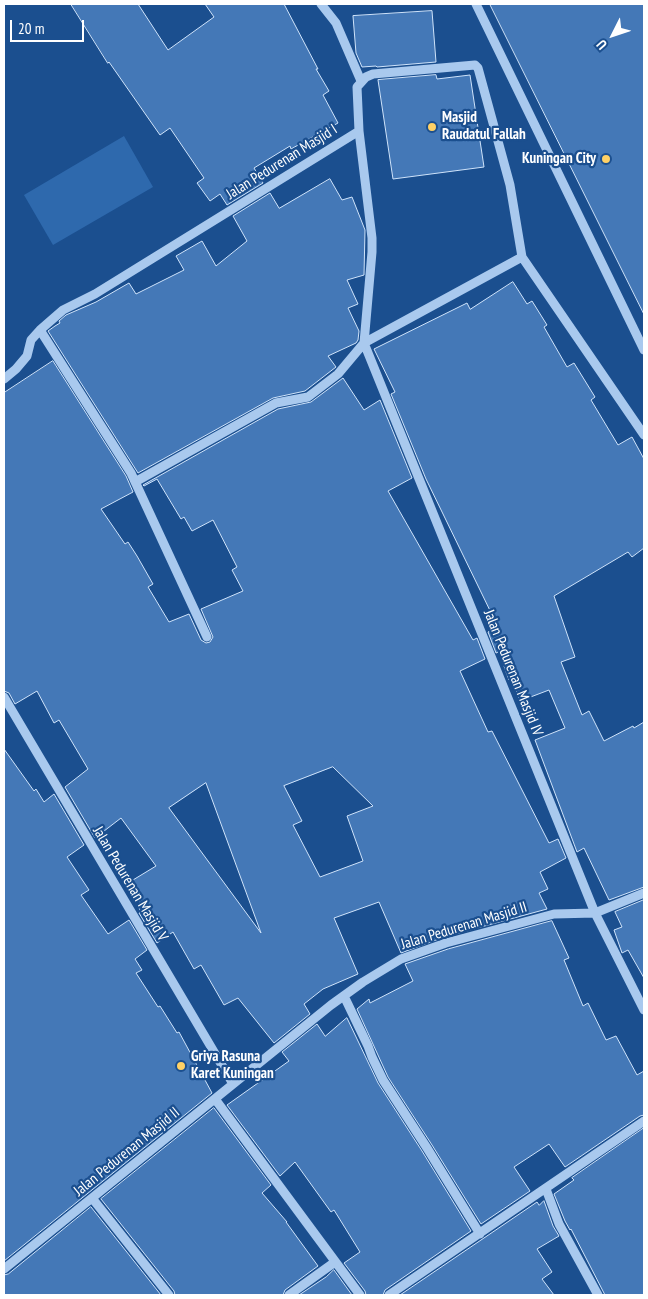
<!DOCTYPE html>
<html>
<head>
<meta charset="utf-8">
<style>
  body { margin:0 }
  #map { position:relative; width:648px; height:1299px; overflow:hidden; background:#1b4f8f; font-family:"PT Sans Narrow",sans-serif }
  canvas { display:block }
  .frame { position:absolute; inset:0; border:5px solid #fff; pointer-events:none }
  .north { position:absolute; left:588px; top:10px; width:50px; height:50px; -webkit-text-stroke:4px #1b4f8f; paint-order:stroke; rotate:229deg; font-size:14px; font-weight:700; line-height:20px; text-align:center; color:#fff }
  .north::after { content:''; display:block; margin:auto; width:18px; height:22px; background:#fff; clip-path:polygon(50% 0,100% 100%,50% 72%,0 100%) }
  .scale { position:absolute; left:10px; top:20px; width:74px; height:22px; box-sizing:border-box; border:2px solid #fff; border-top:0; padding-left:6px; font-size:15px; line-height:18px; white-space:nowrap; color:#fff; -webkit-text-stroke:4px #1b4f8f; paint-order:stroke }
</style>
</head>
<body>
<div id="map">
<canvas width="648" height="1299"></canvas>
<div class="frame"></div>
<div class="north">U</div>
<div class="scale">20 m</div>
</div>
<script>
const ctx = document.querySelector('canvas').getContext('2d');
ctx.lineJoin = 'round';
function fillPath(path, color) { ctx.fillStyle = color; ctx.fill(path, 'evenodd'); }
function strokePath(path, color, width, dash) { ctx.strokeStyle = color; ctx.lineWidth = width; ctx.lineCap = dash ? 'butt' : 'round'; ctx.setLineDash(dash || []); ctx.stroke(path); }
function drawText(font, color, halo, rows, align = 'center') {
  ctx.font = font + ' "PT Sans Narrow",sans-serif'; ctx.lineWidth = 4.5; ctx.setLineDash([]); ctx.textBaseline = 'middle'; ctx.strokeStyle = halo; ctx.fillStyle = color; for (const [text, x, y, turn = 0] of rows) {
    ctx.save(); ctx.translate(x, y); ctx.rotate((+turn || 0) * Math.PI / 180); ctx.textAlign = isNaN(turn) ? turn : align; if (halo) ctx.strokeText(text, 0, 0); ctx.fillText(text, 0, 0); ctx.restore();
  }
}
fillPath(new Path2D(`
  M 124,136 L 153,187 L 53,245 L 24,195 Z`), '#2e69ad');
const building = new Path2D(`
  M 71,4 L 138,4 L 168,50 L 214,17 L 205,4 L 284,4 L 318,69 L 316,69 L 329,91 L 323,95 L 338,123 L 291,149 L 290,146 L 254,168 L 263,183 L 227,205 L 220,194 L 210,201 L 197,183 L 204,178 L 170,128 L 160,135 L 109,62 L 108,63 Z
  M 490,4 L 644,4 L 644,314 Z
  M 432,11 L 436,62 L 377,67 L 376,66 L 362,67 L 356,53 L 353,16 Z
  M 436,75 L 437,79 L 470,75 L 484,167 L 393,179 L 378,80 Z
  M 330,179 L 342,200 L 352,197 L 365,230 L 364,275 L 347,280 L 358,304 L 348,308 L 359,331 L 358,340 L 356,343 L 328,356 L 336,367 L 305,391 L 273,398 L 138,473 L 48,331 L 55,326 L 60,323 L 59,321 L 66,315 L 96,302 L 129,283 L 136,294 L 184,270 L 176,256 L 202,241 L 216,266 L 247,241 L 233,216 L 270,193 L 279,208 Z
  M 513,282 L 527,304 L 532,301 L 547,325 L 544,327 L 567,367 L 574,363 L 595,397 L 591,400 L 618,445 L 632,437 L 644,459 L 644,548 L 632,557 L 628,552 L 554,596 L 575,657 L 561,662 L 582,715 L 589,711 L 604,741 L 633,726 L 634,728 L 644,722 L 644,887 L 609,900 L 584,848 L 577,852 L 535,740 L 565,728 L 549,690 L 520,701 L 512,679 L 509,680 L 499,652 L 496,653 L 488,632 L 498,627 L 426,479 L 391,394 L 395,392 L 374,349 L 467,303 L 470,309 Z
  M 53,361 L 126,476 L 133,492 L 101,509 L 125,544 L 128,542 L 137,556 L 153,584 L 148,587 L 169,622 L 189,614 L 201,640 L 206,643 L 210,642 L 213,637 L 201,609 L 243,591 L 232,570 L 237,567 L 213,520 L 192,531 L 184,517 L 181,519 L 157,479 L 144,486 L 143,485 L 278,409 L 311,402 L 343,378 L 364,410 L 380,400 L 412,478 L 388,491 L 473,640 L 477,638 L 485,659 L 460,671 L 488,732 L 492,731 L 549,843 L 558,839 L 566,858 L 540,872 L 548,889 L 539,893 L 547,909 L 444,937 L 401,953 L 379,902 L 334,918 L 358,974 L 323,989 L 304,1004 L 310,1014 L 274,1043 L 238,998 L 224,1005 L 201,965 L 194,969 L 173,932 L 157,943 L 139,913 L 141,912 L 139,908 L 142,906 L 128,883 L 156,866 L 121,818 L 95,838 L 65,787 L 88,769 L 59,720 L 54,723 L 37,691 L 15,704 L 9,693 L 4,691 L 4,393 ZM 333,767 L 373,806 L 347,816 L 363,861 L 320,877 L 293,825 L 302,821 L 284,786 ZM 206,783 L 261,933 L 169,808 Z
  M 4,749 L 34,791 L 36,789 L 44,802 L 54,794 L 84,845 L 67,857 L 89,890 L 81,895 L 108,934 L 129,920 L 147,950 L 135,959 L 142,970 L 136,973 L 158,1007 L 160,1006 L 177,1033 L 179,1032 L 212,1093 L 4,1261 Z
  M 644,900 L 644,978 L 628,950 L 622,953 L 614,930 L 622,927 L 615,912 Z
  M 552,921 L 569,958 L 564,960 L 583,1006 L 588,1003 L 606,1040 L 616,1036 L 637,1075 L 644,1071 L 644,1115 L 640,1116 L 565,1167 L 549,1144 L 514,1167 L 530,1191 L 481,1224 L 432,1145 L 388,1077 L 357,1009 L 369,999 L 370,1003 L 413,981 L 405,964 L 448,949 Z
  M 347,1018 L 378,1083 L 422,1151 L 471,1231 L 385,1290 L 383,1295 L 366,1295 L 365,1291 L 344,1263 L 360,1252 L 334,1210 L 331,1212 L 295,1162 L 280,1176 L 227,1105 L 289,1061 L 282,1052 L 317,1024 L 325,1036 Z
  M 214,1108 L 271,1185 L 262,1193 L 287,1222 L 286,1222 L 318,1266 L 285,1290 L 283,1295 L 175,1295 L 174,1291 L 101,1199 Z
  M 644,1128 L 644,1295 L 605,1295 L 571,1229 L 570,1230 L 565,1221 L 554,1194 L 574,1180 L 572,1178 Z
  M 544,1201 L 553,1226 L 559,1236 L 537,1249 L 552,1272 L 542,1279 L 554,1295 L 400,1295 L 537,1202 L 539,1205 Z
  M 91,1207 L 161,1295 L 4,1295 L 4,1275 L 8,1274 Z
  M 334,1270 L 352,1295 L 299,1295 L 326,1277 Z`);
fillPath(building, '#4478b7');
strokePath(building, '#cfe3fa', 1);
strokePath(new Path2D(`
  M 321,4 L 336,23 L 361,81
  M 476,4 L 644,350
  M 40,330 L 131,473 L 207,637
  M 4,379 L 16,369 L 27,356 L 31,340 L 40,330 L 63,310 L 95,294 L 359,131
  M 644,435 L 522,257 L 510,185 L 478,68 L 475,65 L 373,74 L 366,77 L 357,87 L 359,131 L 372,238 L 372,252 L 364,343 L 595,913 L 644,1010
  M 135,482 L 276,403 L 308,397 L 338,374 L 364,343 L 522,257
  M 4,697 L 233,1084
  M 344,996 L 368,1046 L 372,1057 L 383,1080 L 427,1148 L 480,1234
  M 215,1099 L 360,1295
  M 546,1189 L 559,1224 L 598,1295
  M 92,1198 L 169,1295
  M 4,1269 L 331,1005 L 363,982 L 401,959 L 446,943 L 554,914 L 595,913 L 644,893
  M 289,1295 L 335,1262
  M 389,1295 L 644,1121`), '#a9c9ee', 9);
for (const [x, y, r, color] of [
  [432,127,5,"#ffd166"],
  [606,159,5,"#ffd166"],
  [181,1066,5,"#ffd166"]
]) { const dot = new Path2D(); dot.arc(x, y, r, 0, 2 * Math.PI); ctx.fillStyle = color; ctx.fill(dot); strokePath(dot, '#1b4f8f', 2); }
drawText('bold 15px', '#fff', '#1b4f8f', [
  ["Masjid",442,118],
  ["Raudatul Fallah",442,135],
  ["Kuningan City",596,159,"right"],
  ["Griya Rasuna",191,1057],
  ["Karet Kuningan",191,1074]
], 'left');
drawText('15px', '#fff', '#1b4f8f', [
  ["Jalan Pedurenan Masjid I",282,162,-32],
  ["Jalan Pedurenan Masjid IV",513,673,68],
  ["Jalan Pedurenan Masjid V",130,884,59],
  ["Jalan Pedurenan Masjid II",464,926,-17],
  ["Jalan Pedurenan Masjid II",127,1152,-39]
]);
</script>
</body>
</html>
